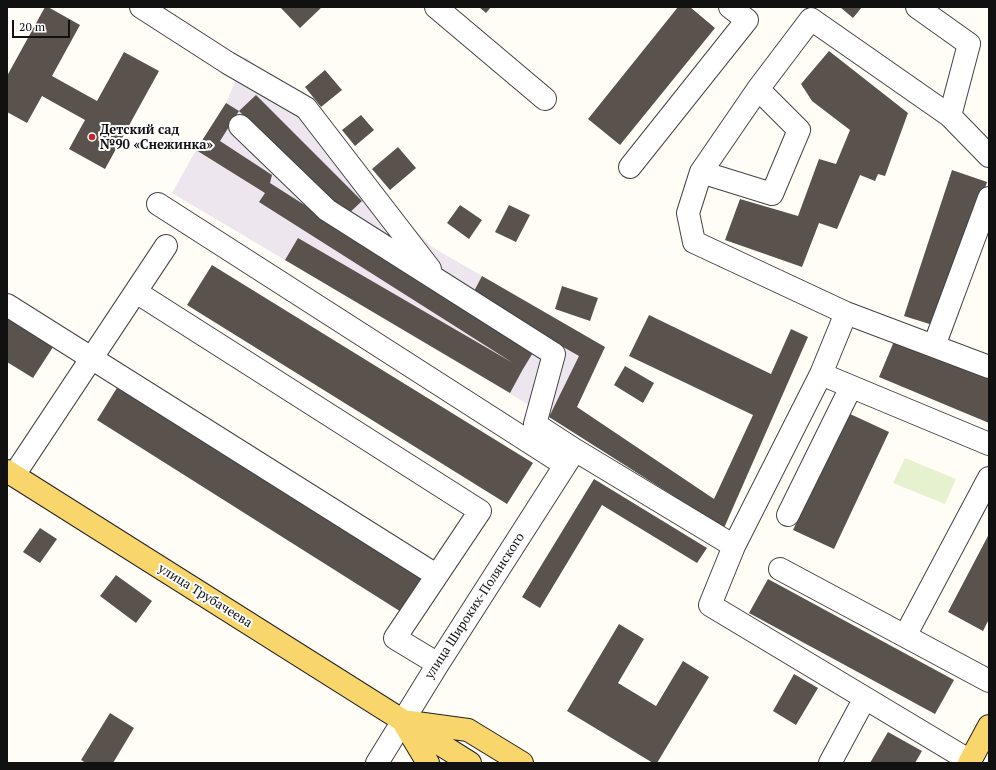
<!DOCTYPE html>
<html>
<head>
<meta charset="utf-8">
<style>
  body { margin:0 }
  #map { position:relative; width:996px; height:770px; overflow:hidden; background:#fffdf5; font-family:"PT Serif",serif }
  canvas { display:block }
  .frame { position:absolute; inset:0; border:8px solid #111; pointer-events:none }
  .scale { position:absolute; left:12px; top:20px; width:58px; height:18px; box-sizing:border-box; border:2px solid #111; border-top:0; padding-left:5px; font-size:12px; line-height:14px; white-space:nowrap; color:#111; -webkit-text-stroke:3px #fff; paint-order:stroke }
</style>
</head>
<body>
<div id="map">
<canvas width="996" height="770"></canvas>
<div class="frame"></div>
<div class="scale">20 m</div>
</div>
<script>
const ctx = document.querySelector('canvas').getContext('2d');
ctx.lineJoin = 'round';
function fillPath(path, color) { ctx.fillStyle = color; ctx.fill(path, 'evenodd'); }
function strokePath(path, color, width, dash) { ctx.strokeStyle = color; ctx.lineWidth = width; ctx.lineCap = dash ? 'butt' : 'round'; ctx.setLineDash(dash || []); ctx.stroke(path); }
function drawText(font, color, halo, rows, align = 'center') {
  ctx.font = font + ' "PT Serif",serif'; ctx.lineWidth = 4; ctx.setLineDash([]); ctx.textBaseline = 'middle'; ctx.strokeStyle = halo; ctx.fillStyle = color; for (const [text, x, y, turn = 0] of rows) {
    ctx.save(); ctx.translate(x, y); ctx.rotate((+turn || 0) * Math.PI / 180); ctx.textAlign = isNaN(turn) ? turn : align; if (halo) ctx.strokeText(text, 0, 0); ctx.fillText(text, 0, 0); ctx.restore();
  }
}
fillPath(new Path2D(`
  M 246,57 L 432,247 L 605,347 L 577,407 L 566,427 L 172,193 L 196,150 L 226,103 Z`), '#eee6ef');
fillPath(new Path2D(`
  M 905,458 L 956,479 L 945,504 L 893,483 Z`), '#e6f2cf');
fillPath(new Path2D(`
  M 45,7 L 48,7 L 80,25 L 52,76 L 97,101 L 124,52 L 159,71 L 105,169 L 69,149 L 85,120 L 42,96 L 27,123 L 7,112 L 7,76 Z
  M 280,7 L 322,7 L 300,28 Z
  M 479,7 L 491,7 L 486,13 Z
  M 678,7 L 690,7 L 715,28 L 620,145 L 588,119 Z
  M 840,7 L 862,7 L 853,18 Z
  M 829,51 L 908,113 L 885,176 L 878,174 L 875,181 L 860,175 L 837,229 L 819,223 L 802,267 L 725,240 L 740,199 L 798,216 L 819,159 L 836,164 L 850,130 L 812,101 L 801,84 Z
  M 325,70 L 342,90 L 321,107 L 305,87 Z
  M 256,95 L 362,201 L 345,217 L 239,111 L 220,141 L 272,175 L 270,183 L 534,351 L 523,369 L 510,393 L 285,260 L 298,238 L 513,363 L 259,202 L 265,193 L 196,150 L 226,103 L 239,111 Z
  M 361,115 L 374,130 L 355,146 L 342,130 Z
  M 398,147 L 416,168 L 390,190 L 372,169 Z
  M 952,170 L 987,182 L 939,327 L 904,316 Z
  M 460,205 L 482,220 L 469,239 L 447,223 Z
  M 509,205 L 530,215 L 516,242 L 495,232 Z
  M 212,265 L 533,463 L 507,504 L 187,305 Z
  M 482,276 L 605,347 L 577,407 L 714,499 L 753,415 L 629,356 L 649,315 L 771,374 L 791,329 L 808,337 L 724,528 L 549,417 L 579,356 L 472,295 Z
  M 562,286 L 598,298 L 590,321 L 555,309 Z
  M 7,313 L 55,344 L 33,378 L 7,362 Z
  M 895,339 L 989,378 L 989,423 L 879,377 Z
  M 625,366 L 654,383 L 643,403 L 614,385 Z
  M 120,383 L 429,578 L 406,615 L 97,420 Z
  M 848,413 L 889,432 L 834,549 L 793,530 Z
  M 594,479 L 707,548 L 697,563 L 602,505 L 540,608 L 522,597 Z
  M 40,528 L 57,539 L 40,563 L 23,552 Z
  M 989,534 L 989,619 L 983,631 L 948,612 Z
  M 116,575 L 152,601 L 136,623 L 100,596 Z
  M 768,579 L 954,680 L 935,714 L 749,613 Z
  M 619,624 L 644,639 L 618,683 L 656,706 L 683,661 L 709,677 L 657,763 L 653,763 L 567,711 Z
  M 794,674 L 818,688 L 796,725 L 773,711 Z
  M 110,713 L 134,728 L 113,763 L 86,763 L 81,760 Z
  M 888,732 L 922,751 L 915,763 L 870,763 Z`), '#5a524d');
const minor = new Path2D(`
  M 141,7 L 228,63 L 306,108 L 430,269
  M 436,7 L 545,99
  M 917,7 L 969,44 L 950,116 L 989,156
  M 950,116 L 811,19 L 758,89 L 701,172 L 688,213 L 694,242 L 846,313 L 989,367
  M 240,126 L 327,210 L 554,354 L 535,424 L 575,450 L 734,546 L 821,374 L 846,313
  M 630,167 L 747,20 L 730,7
  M 701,172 L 772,194 L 799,130 L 758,89
  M 158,204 L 565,465
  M 136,292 L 480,511 L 395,638 L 438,664
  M 7,305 L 436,575
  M 934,346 L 989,198
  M 821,374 L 989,444
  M 14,475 L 166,246
  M 788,515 L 851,387
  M 734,546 L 710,605 L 970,761
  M 780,569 L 989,681
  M 905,636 L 989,478
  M 377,763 L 438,664 L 573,453
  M 830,763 L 865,698`);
const major = new Path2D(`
  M 7,471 L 470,763
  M 409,722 L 468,730 L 522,763
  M 405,725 L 428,763
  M 969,763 L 989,726`);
strokePath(minor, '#444', 24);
strokePath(major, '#222', 24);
strokePath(minor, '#fff', 22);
strokePath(major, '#f9d66b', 22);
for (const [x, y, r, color] of [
  [92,137,4,"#c4262e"]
]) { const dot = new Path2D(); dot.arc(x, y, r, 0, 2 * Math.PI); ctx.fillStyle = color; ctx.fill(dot); strokePath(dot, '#fff', 1.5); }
drawText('bold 13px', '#111', '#fff', [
  ["Детский сад",100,130],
  ["№90 «Снежинка»",100,145]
], 'left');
drawText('13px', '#111', '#fff', [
  ["улица Трубачеева",205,596,32],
  ["улица Широких-Полянского",475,606,-57]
]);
</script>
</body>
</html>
